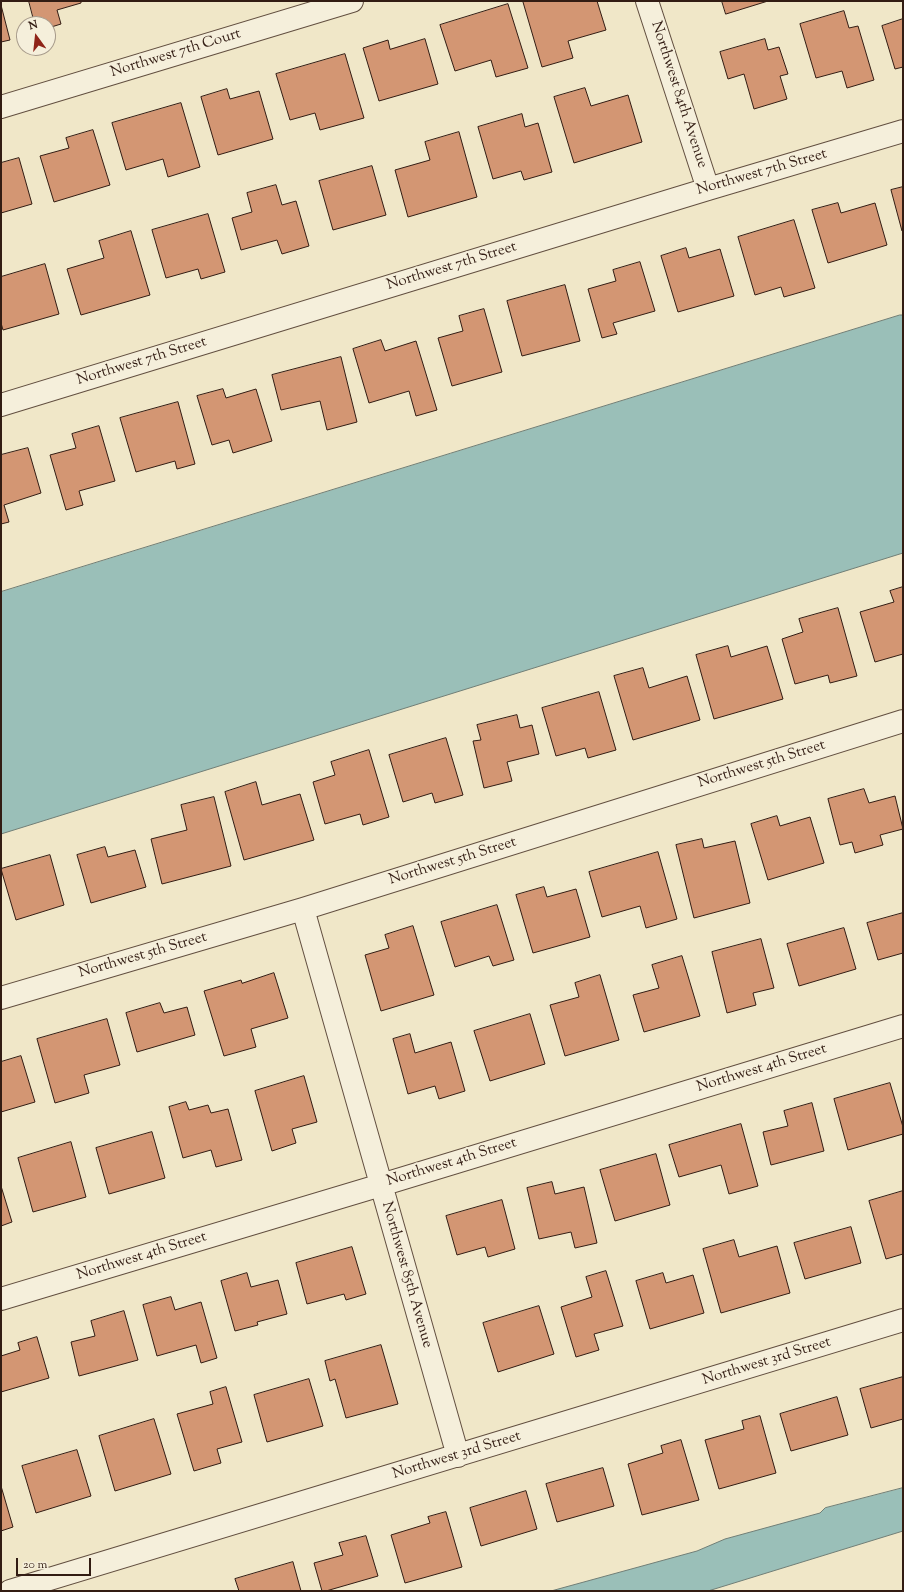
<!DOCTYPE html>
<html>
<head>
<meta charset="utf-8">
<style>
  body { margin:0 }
  #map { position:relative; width:904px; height:1592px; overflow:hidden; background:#f0e7c8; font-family:"Sorts Mill Goudy",serif }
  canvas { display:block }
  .frame { position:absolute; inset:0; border:2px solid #321c13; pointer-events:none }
  .north { position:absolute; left:16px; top:16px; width:40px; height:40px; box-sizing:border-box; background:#f5efdb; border:1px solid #a79b8b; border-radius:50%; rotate:345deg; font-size:11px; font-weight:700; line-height:16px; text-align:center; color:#321c13 }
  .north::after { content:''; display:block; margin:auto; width:14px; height:18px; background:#8f2418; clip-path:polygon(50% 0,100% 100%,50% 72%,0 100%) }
  .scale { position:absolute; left:16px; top:1558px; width:75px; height:18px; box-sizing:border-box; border:2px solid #321c13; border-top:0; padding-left:5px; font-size:12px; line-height:14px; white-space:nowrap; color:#321c13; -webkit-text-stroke:3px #f5efdb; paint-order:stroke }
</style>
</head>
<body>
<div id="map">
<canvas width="904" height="1592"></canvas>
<div class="frame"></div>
<div class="north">N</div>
<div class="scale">20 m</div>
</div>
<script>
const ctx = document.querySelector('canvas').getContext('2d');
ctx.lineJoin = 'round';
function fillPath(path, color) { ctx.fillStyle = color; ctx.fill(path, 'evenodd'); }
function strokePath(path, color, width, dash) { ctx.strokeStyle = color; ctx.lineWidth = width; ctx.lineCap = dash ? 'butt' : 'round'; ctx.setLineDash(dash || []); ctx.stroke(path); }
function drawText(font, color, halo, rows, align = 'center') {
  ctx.font = font + ' "Sorts Mill Goudy",serif'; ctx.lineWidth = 4; ctx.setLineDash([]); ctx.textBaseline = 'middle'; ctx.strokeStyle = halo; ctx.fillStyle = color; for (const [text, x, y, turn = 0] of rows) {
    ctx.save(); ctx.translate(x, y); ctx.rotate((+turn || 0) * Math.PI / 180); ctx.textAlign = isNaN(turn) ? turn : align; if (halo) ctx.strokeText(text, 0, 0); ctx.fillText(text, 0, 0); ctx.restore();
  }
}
const water = new Path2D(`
  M 900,315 L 903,315 L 903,553 L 1,834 L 1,592 Z
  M 903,1488 L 903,1531 L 708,1591 L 551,1591 L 697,1551 L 725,1539 L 820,1513 L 825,1508 Z`);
fillPath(water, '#9abfb8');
strokePath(water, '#707e76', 1);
const building = new Path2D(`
  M 29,1 L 81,1 L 81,3 L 57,10 L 61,24 L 48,28 L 48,24 L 35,24 Z
  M 525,1 L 597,1 L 606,30 L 568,41 L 573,58 L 542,67 L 523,2 Z
  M 722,1 L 768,1 L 726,14 Z
  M 508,4 L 528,68 L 496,77 L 491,60 L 455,71 L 440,25 Z
  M 1,5 L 10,40 L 1,42 Z
  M 844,11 L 849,28 L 858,26 L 874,80 L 847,88 L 842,71 L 816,78 L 800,24 Z
  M 903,19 L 903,67 L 895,69 L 882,26 Z
  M 425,39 L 438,84 L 379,101 L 363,48 L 388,40 L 390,49 Z
  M 765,39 L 768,50 L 779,47 L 788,74 L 780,76 L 787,99 L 754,109 L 744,74 L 728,79 L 720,52 Z
  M 345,54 L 364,118 L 320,130 L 315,113 L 290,120 L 276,74 Z
  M 585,88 L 591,106 L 628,95 L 642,142 L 574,163 L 554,97 Z
  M 227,89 L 230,99 L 259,91 L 273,139 L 218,155 L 201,97 Z
  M 181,103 L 200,167 L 168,177 L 163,159 L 126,170 L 112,123 Z
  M 522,114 L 525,127 L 538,123 L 552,172 L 524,180 L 521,171 L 493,179 L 478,127 Z
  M 93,130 L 110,185 L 54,202 L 40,156 L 69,148 L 66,138 Z
  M 459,132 L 477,197 L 408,217 L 395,170 L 430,160 L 425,142 Z
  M 19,158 L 32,204 L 1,213 L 1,163 Z
  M 372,166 L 386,215 L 333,230 L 319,181 Z
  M 276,185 L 282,205 L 296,201 L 309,246 L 282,254 L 277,240 L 241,250 L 232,218 L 252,212 L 247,193 Z
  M 903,187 L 903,231 L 902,231 L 891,190 Z
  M 838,203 L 841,213 L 875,203 L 887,245 L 828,263 L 812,210 Z
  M 208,214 L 225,272 L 201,279 L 198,269 L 166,278 L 152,230 Z
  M 794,220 L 815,288 L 784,297 L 781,287 L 755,295 L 738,237 Z
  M 131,231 L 150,295 L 81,315 L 67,269 L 104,258 L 99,241 Z
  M 686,248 L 689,258 L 720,249 L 734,296 L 678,312 L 661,256 Z
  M 640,262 L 655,311 L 613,323 L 617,334 L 602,338 L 588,289 L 616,281 L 613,270 Z
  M 45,264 L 59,314 L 3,330 L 1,323 L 1,277 Z
  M 565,285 L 580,341 L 522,356 L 507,301 Z
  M 484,309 L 502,372 L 452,386 L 438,338 L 463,331 L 459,316 Z
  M 381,340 L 385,351 L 416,341 L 437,410 L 416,416 L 409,391 L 369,403 L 353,349 Z
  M 341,357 L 357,422 L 327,430 L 320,401 L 281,410 L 272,375 Z
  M 223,389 L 226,398 L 256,389 L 272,441 L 233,453 L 229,440 L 212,445 L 197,396 Z
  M 178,402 L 195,464 L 177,469 L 175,461 L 136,472 L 120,418 Z
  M 99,426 L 115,481 L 79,491 L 83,505 L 66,510 L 50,455 L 76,448 L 72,434 Z
  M 28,448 L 41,493 L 4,505 L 9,522 L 1,524 L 1,455 Z
  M 903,587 L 903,654 L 875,662 L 860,612 L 894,602 L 890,591 Z
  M 838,608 L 857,676 L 830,683 L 828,675 L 795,684 L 782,639 L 803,632 L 799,619 Z
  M 728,646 L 731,657 L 767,646 L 783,699 L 714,719 L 696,655 Z
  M 643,668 L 649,688 L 687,676 L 700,720 L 633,740 L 614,676 Z
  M 599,692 L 616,750 L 588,758 L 585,748 L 556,756 L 542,708 Z
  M 517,715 L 520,728 L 532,725 L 539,754 L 507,762 L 512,781 L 484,788 L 473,741 L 481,740 L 477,725 Z
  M 446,738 L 463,795 L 435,803 L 432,793 L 403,802 L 389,755 Z
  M 369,750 L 389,817 L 363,825 L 360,814 L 325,824 L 313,782 L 335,775 L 331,762 Z
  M 256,782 L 262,805 L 300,794 L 314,840 L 244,860 L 225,792 Z
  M 864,789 L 869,803 L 895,796 L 903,829 L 880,835 L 883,845 L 855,853 L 852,842 L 840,845 L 828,799 Z
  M 214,797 L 231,866 L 162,884 L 151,839 L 187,830 L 181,805 Z
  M 777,816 L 780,826 L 810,817 L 824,863 L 768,880 L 751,824 Z
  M 702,839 L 704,848 L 735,841 L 750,903 L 694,918 L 676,845 Z
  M 105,847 L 108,857 L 135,850 L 146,887 L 91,903 L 77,855 Z
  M 658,852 L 677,919 L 646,928 L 640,906 L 602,917 L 589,872 Z
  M 50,855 L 64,905 L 16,920 L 1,869 Z
  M 544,887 L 547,897 L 576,889 L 590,937 L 533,953 L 516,895 Z
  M 497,905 L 514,960 L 493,966 L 489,956 L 455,967 L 441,922 Z
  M 903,913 L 903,953 L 878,960 L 867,923 Z
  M 413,926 L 434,995 L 381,1011 L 365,955 L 389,948 L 385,935 Z
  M 844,928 L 856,969 L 799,986 L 787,944 Z
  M 761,939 L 774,988 L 753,993 L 756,1005 L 727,1013 L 712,952 Z
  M 682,956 L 700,1016 L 644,1032 L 633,995 L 659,988 L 652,965 Z
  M 274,973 L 288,1018 L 251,1029 L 256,1047 L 224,1056 L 204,991 L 241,980 L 242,983 Z
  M 600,975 L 619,1040 L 565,1056 L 550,1005 L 579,997 L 575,983 Z
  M 160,1003 L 164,1013 L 187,1007 L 195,1035 L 137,1052 L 126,1013 Z
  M 530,1014 L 545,1064 L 490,1081 L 474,1031 Z
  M 107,1019 L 120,1065 L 84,1075 L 89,1093 L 55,1103 L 37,1039 Z
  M 410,1034 L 415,1053 L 451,1042 L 465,1091 L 439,1099 L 435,1086 L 408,1094 L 393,1039 Z
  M 21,1056 L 35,1102 L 1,1112 L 1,1062 Z
  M 304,1076 L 317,1122 L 292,1129 L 296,1143 L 272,1151 L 255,1091 Z
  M 890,1083 L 903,1127 L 903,1134 L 848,1150 L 834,1099 Z
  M 186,1102 L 189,1110 L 208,1105 L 211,1113 L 228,1109 L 242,1160 L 216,1167 L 211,1150 L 183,1158 L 169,1107 Z
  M 812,1103 L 824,1151 L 771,1165 L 763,1132 L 788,1126 L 784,1111 Z
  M 741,1124 L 758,1186 L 729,1194 L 721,1165 L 679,1177 L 669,1145 Z
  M 152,1132 L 165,1178 L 109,1194 L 96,1148 Z
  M 71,1142 L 86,1197 L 33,1212 L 18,1158 Z
  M 656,1154 L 670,1205 L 615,1221 L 600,1170 Z
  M 552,1182 L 555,1194 L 584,1187 L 597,1243 L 575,1248 L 571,1232 L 539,1239 L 527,1188 Z
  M 1,1186 L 12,1222 L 1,1226 Z
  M 903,1191 L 903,1254 L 886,1259 L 869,1201 Z
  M 502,1200 L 515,1249 L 488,1257 L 485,1247 L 457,1255 L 446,1216 Z
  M 851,1227 L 861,1263 L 805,1279 L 794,1243 Z
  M 734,1240 L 739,1257 L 777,1246 L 790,1293 L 721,1313 L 703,1249 Z
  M 352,1247 L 366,1294 L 346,1300 L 344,1294 L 307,1304 L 296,1263 Z
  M 606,1271 L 623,1326 L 594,1334 L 599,1350 L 576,1357 L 561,1307 L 592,1297 L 586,1277 Z
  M 247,1273 L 251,1287 L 278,1280 L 287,1314 L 257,1322 L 258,1325 L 235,1331 L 221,1281 Z
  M 663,1273 L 666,1283 L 693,1275 L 704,1313 L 650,1329 L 636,1281 Z
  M 171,1297 L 175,1310 L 201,1302 L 217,1358 L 201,1363 L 196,1345 L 157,1356 L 143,1305 Z
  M 539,1306 L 554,1354 L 498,1372 L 483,1323 Z
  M 124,1311 L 138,1360 L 79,1376 L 71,1342 L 95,1336 L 91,1321 Z
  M 37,1337 L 49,1378 L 1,1392 L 1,1356 L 20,1350 L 18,1343 Z
  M 381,1345 L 398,1404 L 346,1418 L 335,1379 L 330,1381 L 325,1361 Z
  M 903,1377 L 903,1419 L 871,1428 L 860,1389 Z
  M 309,1379 L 323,1426 L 267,1442 L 254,1395 Z
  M 226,1387 L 242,1442 L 217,1449 L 221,1463 L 194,1471 L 177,1414 L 213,1404 L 210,1392 Z
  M 837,1397 L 848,1435 L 791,1451 L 780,1414 Z
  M 760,1416 L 776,1473 L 719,1489 L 705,1440 L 744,1429 L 742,1421 Z
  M 154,1419 L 171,1474 L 115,1491 L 99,1436 Z
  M 681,1440 L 699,1500 L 642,1515 L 628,1464 L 663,1453 L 661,1446 Z
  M 77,1450 L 91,1496 L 36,1513 L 22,1466 Z
  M 603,1468 L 614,1506 L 557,1522 L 546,1484 Z
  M 1,1486 L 13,1527 L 1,1531 Z
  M 526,1491 L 537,1529 L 481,1546 L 470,1508 Z
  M 446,1512 L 462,1567 L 405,1583 L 391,1535 L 430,1523 L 428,1517 Z
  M 366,1536 L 378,1576 L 326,1591 L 322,1591 L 314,1563 L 343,1555 L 339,1543 Z
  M 293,1562 L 301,1591 L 239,1591 L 235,1579 Z`);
fillPath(building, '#d39673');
strokePath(building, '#321c13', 1);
const minor = new Path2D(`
  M 647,1 L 708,189
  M 1,107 L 352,1
  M 1,405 L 708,189 L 903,131
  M 303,909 L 458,1456
  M 1,998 L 303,909 L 903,721
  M 1,1299 L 381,1185 L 903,1026
  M 10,1591 L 903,1320`);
strokePath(minor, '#624f40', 24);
strokePath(minor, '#f5efdb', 22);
drawText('15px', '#321c13', '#f5efdb', [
  ["Northwest 7th Court",176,54,-17],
  ["Northwest 84th Avenue",678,95,72],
  ["Northwest 7th Street",762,173,-16],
  ["Northwest 7th Street",452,267,-17],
  ["Northwest 7th Street",142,362,-17],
  ["Northwest 5th Street",762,765,-17],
  ["Northwest 5th Street",453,862,-17],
  ["Northwest 5th Street",143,956,-16],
  ["Northwest 4th Street",762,1069,-17],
  ["Northwest 4th Street",452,1163,-17],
  ["Northwest 4th Street",142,1257,-17],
  ["Northwest 85th Avenue",406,1275,74],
  ["Northwest 3rd Street",767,1362,-17],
  ["Northwest 3rd Street",457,1456,-17]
]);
</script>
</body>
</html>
